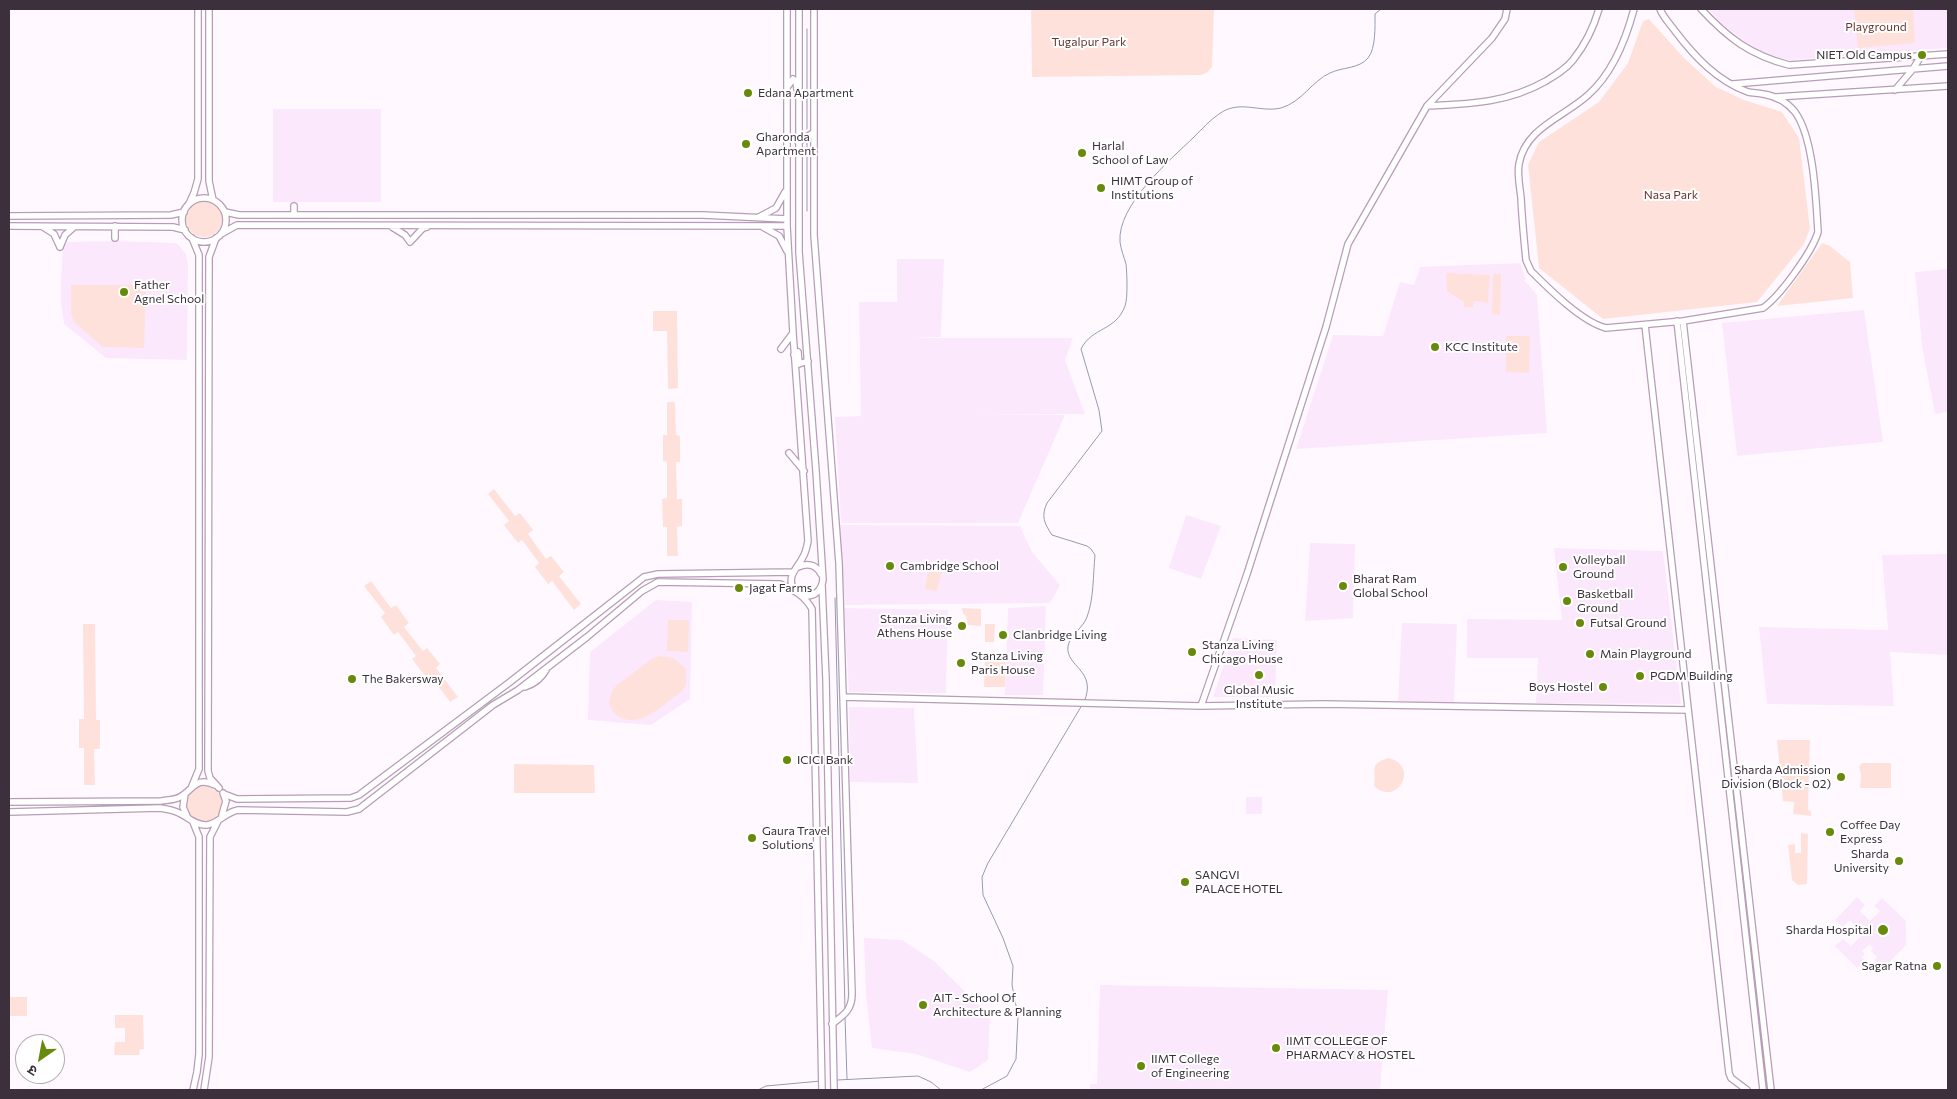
<!DOCTYPE html>
<html>
<head>
<meta charset="utf-8">
<style>
  body { margin:0 }
  #map { position:relative; width:1957px; height:1099px; overflow:hidden; background:#fff9ff; font-family:Commissioner,"Noto Sans Devanagari",sans-serif }
  canvas { display:block }
  .frame { position:absolute; inset:0; border:10px solid #3b303b; pointer-events:none }
  .north { position:absolute; left:15px; top:1034px; width:50px; height:50px; box-sizing:border-box; background:#fff; border:1px solid #b1acb1; border-radius:50%; rotate:213deg; font-size:14px; font-weight:700; line-height:20px; text-align:center; color:#3b303b }
  .north::after { content:''; display:block; margin:auto; width:18px; height:22px; background:#688a0c; clip-path:polygon(50% 0,100% 100%,50% 72%,0 100%) }
</style>
</head>
<body>
<div id="map">
<canvas width="1957" height="1099"></canvas>
<div class="frame"></div>
<div class="north">उ</div>
</div>
<script>
const ctx = document.querySelector('canvas').getContext('2d');
ctx.lineJoin = 'round';
function fillPath(path, color) { ctx.fillStyle = color; ctx.fill(path, 'evenodd'); }
function strokePath(path, color, width, dash) { ctx.strokeStyle = color; ctx.lineWidth = width; ctx.lineCap = dash ? 'butt' : 'round'; ctx.setLineDash(dash || []); ctx.stroke(path); }
function drawText(font, color, halo, rows, align = 'center') {
  ctx.font = font + ' Commissioner,sans-serif'; ctx.lineWidth = 4; ctx.setLineDash([]); ctx.textBaseline = 'middle'; ctx.strokeStyle = halo; ctx.fillStyle = color; for (const [text, x, y, turn = 0] of rows) {
    ctx.save(); ctx.translate(x, y); ctx.rotate((+turn || 0) * Math.PI / 180); ctx.textAlign = isNaN(turn) ? turn : align; if (halo) ctx.strokeText(text, 0, 0); ctx.fillText(text, 0, 0); ctx.restore();
  }
}
fillPath(new Path2D(`
  M 1709,9 L 1948,9 L 1948,48 L 1789,60 L 1764,54 L 1741,39 L 1719,21 Z
  M 273,109 L 381,109 L 381,202 L 273,202 Z
  M 115,241 L 177,243 L 186,254 L 188,264 L 187,360 L 106,358 L 64,324 L 61,303 L 61,280 L 63,243 L 67,242 Z
  M 897,259 L 944,259 L 941,337 L 909,338 L 1073,338 L 1065,360 L 1085,414 L 973,415 L 1065,415 L 1018,523 L 841,523 L 835,417 L 861,416 L 859,302 L 897,302 Z
  M 1520,263 L 1526,279 L 1524,280 L 1537,295 L 1547,433 L 1296,449 L 1333,335 L 1383,336 L 1400,282 L 1414,285 L 1420,267 Z
  M 1948,269 L 1948,412 L 1935,414 L 1922,346 L 1915,272 Z
  M 1864,310 L 1883,442 L 1737,456 L 1722,323 Z
  M 1186,515 L 1221,526 L 1201,579 L 1169,568 Z
  M 838,525 L 1020,526 L 1032,552 L 1060,585 L 1050,603 L 845,605 Z
  M 1310,543 L 1355,544 L 1353,618 L 1305,621 Z
  M 1554,548 L 1663,551 L 1681,704 L 1536,703 L 1538,658 L 1467,658 L 1467,619 L 1562,620 Z
  M 1948,554 L 1948,655 L 1890,652 L 1894,706 L 1767,704 L 1759,627 L 1888,630 L 1882,555 Z
  M 656,600 L 692,602 L 690,699 L 651,725 L 588,720 L 590,652 Z
  M 1046,606 L 1043,695 L 1005,695 L 1008,608 Z
  M 844,608 L 948,610 L 946,693 L 849,692 Z
  M 1402,623 L 1457,624 L 1454,703 L 1398,701 Z
  M 1233,638 L 1277,640 L 1275,697 L 1213,697 Z
  M 849,707 L 914,708 L 918,783 L 850,782 Z
  M 1246,797 L 1262,797 L 1262,814 L 1246,814 Z
  M 1857,897 L 1865,905 L 1860,911 L 1870,921 L 1880,911 L 1874,906 L 1882,898 L 1906,921 L 1906,942 L 1907,944 L 1883,969 L 1874,960 L 1877,957 L 1871,951 L 1873,948 L 1869,945 L 1862,951 L 1865,954 L 1862,957 L 1865,961 L 1857,968 L 1835,946 L 1843,939 L 1851,946 L 1863,934 L 1850,920 L 1843,927 L 1835,920 Z
  M 864,938 L 902,940 L 934,961 L 990,1016 L 988,1060 L 970,1072 L 916,1054 L 872,1048 L 866,994 Z
  M 1100,985 L 1388,990 L 1380,1090 L 1090,1090 L 1090,1084 L 1097,1084 Z`), '#fce8fc');
fillPath(new Path2D(`
  M 1031,9 L 1214,9 L 1212,67 L 1208,72 L 1201,75 L 1032,77 Z
  M 1854,9 L 1913,9 L 1915,43 L 1858,48 Z
  M 1649,19 L 1684,58 L 1716,87 L 1744,100 L 1782,112 L 1799,138 L 1810,228 L 1804,244 L 1757,302 L 1603,319 L 1539,268 L 1528,165 L 1539,142 L 1599,102 L 1628,63 L 1643,21 Z
  M186 219a18 18 0 1 1 36 0a18 18 0 1 1-36 0Z
  M 1822,243 L 1830,246 L 1850,262 L 1853,298 L 1777,306 Z
  M 1446,273 L 1490,275 L 1488,303 L 1474,301 L 1473,308 L 1464,307 L 1464,302 L 1447,291 Z
  M 1493,274 L 1501,274 L 1500,315 L 1492,314 Z
  M 71,285 L 146,285 L 144,348 L 103,347 L 74,322 L 71,313 Z
  M 653,311 L 677,311 L 678,388 L 668,389 L 667,331 L 653,331 Z
  M 1506,336 L 1530,336 L 1529,373 L 1506,372 Z
  M 667,402 L 675,402 L 676,435 L 680,436 L 680,462 L 676,462 L 677,499 L 682,499 L 682,526 L 677,527 L 678,556 L 667,556 L 667,527 L 663,527 L 662,499 L 667,498 L 667,462 L 663,461 L 663,435 L 667,435 Z
  M 494,489 L 515,516 L 520,513 L 533,530 L 528,534 L 546,559 L 551,556 L 564,572 L 559,576 L 581,604 L 574,610 L 552,581 L 548,584 L 535,567 L 539,563 L 522,540 L 518,543 L 504,525 L 509,521 L 488,494 Z
  M 929,566 L 942,568 L 937,591 L 925,589 Z
  M 371,581 L 391,608 L 396,605 L 409,623 L 404,627 L 423,651 L 427,648 L 440,664 L 436,668 L 458,697 L 450,702 L 429,674 L 425,676 L 412,659 L 416,656 L 398,632 L 394,635 L 381,617 L 385,613 L 364,586 Z
  M 962,608 L 981,609 L 981,626 L 968,625 L 966,616 L 963,613 Z
  M 668,620 L 689,620 L 688,652 L 667,651 Z
  M 83,624 L 95,624 L 96,720 L 100,720 L 100,749 L 94,749 L 95,785 L 84,785 L 84,748 L 79,748 L 79,719 L 84,719 Z
  M 985,624 L 995,624 L 994,642 L 985,642 Z
  M 660,656 L 673,658 L 686,669 L 686,685 L 682,691 C 665,703 641,729 620,717 C 613,714 611,709 609,702 L 612,691 L 616,686 L 653,658 Z
  M 985,656 L 1006,657 L 1005,687 L 984,687 Z
  M 1777,740 L 1810,740 L 1808,810 L 1811,811 L 1811,816 L 1793,814 L 1794,802 L 1783,801 Z
  M 1388,758 C 1421,765 1397,808 1374,786 C 1377,770 1368,764 1388,758 Z
  M 1862,763 L 1891,763 L 1891,788 L 1860,788 L 1861,774 L 1859,767 Z
  M 514,764 L 594,765 L 595,793 L 514,793 Z
  M186 804a18 18 0 1 1 36 0a18 18 0 1 1-36 0Z
  M 1801,833 L 1808,834 L 1807,884 L 1798,885 L 1792,880 L 1788,845 L 1795,844 L 1795,853 L 1801,853 Z
  M 9,997 L 27,997 L 27,1016 L 9,1016 Z
  M 115,1015 L 143,1015 L 144,1049 L 140,1049 L 139,1055 L 114,1055 L 115,1042 L 125,1042 L 125,1028 L 115,1028 Z`), '#ffe1dc');
strokePath(new Path2D(`
  M 807,29 L 807,129
  M 807,139 L 807,211
  M 835,598 L 845,1010
  M 1084,702 C 1098,670 1065,667 1068,646 C 1070,635 1083,628 1087,617 C 1094,598 1093,575 1095,555 L 1091,549 L 1087,546 L 1052,535 C 1044,523 1041,516 1047,503 L 1102,431 L 1099,410 L 1081,349 C 1092,327 1116,331 1125,306 C 1128,298 1127,273 1126,264 C 1124,257 1121,250 1120,242 C 1117,205 1170,160 1194,137 C 1202,129 1210,120 1219,114 C 1239,99 1260,113 1281,108 C 1302,102 1312,81 1330,73 C 1342,67 1359,69 1368,58 C 1376,48 1375,26 1375,14 L 1381,9
  M 845,1017 L 847,1079
  M 837,1080 L 918,1076 L 931,1082 L 941,1090
  M 758,1090 L 766,1086 L 821,1081
  M 981,1090 L 1007,1076 L 1016,1059 L 1018,1016 L 1012,985 L 1013,966 L 1003,938 L 983,895 L 982,877 L 988,863 L 1082,705`), '#939bb2', 1);
const secondary = new Path2D(`
  M 209,9 L 209,181 L 213,200
  M 787,9 L 787,226 L 793,333 L 808,541 C 807,546 806,552 803,557 C 797,569 786,576 794,590
  M 799,9 L 799,252 L 816,471 L 823,580 C 821,592 813,598 801,595
  M 814,9 L 814,235 L 839,563 L 852,994 C 852,1010 844,1015 832,1024
  M 1634,9 C 1626,39 1612,74 1588,95 C 1564,117 1525,128 1519,164 C 1517,175 1520,187 1521,198 C 1522,219 1524,239 1526,260 L 1531,271 C 1549,289 1582,322 1606,328 L 1683,321 L 1763,308 C 1780,296 1812,252 1818,232 C 1816,200 1814,138 1795,112 C 1787,102 1775,96 1763,94 C 1758,93 1752,93 1748,92 C 1717,81 1694,56 1675,31 C 1670,24 1663,17 1660,9
  M 1701,9 C 1728,38 1750,55 1789,65 L 1948,54
  M 1733,84 L 1948,66
  M 788,86 L 793,79 L 796,82 L 797,89
  M 1895,90 L 1913,69 L 1921,56
  M 1776,97 L 1948,86
  M 1427,106 C 1470,104 1507,103 1546,81 C 1556,75 1566,69 1573,60 C 1585,45 1594,26 1599,9
  M 798,142 L 813,133
  M182 220a22 22 0 1 1 44 0a22 22 0 1 1-44 0Z
  M 189,204 L 194,193 L 198,179 L 198,9
  M 294,206 L 294,215
  M 225,212 L 239,215 L 703,215 L 787,219
  M 9,216 L 171,215 L 184,212
  M 759,217 L 776,208 L 785,192
  M 9,226 L 173,227 L 185,230
  M 115,226 L 115,238
  M 43,227 L 54,234 L 60,247
  M 392,227 L 405,235 L 410,242 L 423,228 L 427,227
  M 763,227 L 779,236 L 787,251
  M 221,234 L 237,225 L 787,226
  M 192,238 L 199,255 L 199,769 L 192,786
  M 216,238 L 209,257 L 208,771 L 210,778 L 219,788
  M 60,247 L 65,235 L 74,227
  M 1677,321 L 1763,1090
  M 1683,321 L 1771,1090
  M 1645,325 L 1729,1073 L 1731,1078 L 1747,1090
  M 781,349 L 793,333
  M 794,355 L 798,352 L 799,364 L 808,361
  M 789,453 L 804,471
  M 798,567 C 807,563 816,564 821,574
  M 822,585 L 826,679 L 834,1090
  M 525,687 C 534,684 541,679 546,670
  M 843,697 L 1201,706 L 1323,704 L 1688,710
  M 1201,706 L 1247,574 L 1326,327 L 1348,244 L 1427,106 L 1492,38 L 1505,19 L 1507,9
  M 185,794 L 183,807 L 187,816
  M 224,794 L 237,799 L 351,798 L 359,795 L 510,682 L 644,577 L 658,574 L 793,572
  M 9,802 L 161,801 C 167,800 175,800 180,797 C 194,789 196,776 215,785
  M 9,812 L 160,808 C 167,809 173,810 179,813 C 188,817 196,826 207,825 C 219,823 226,812 238,810 L 347,812 L 359,809 L 493,705 L 518,690 L 587,637 L 642,591 L 658,582 L 780,584 C 794,590 805,596 812,609 L 822,1090
  M 222,815 L 226,801 L 223,793
  M 193,1090 L 197,1072 L 199,1054 L 199,837 L 193,822
  M 204,1090 L 209,1057 L 210,837 L 218,821`);
strokePath(secondary, '#b79db7', 8);
strokePath(secondary, '#fff', 5.5);
for (const [x, y, r, color] of [
  [1922,55,5,"#688a0c"],
  [748,93,5,"#688a0c"],
  [746,144,5,"#688a0c"],
  [1082,153,5,"#688a0c"],
  [1101,188,5,"#688a0c"],
  [124,292,5,"#688a0c"],
  [1435,347,5,"#688a0c"],
  [890,566,5,"#688a0c"],
  [1563,567,5,"#688a0c"],
  [1343,586,5,"#688a0c"],
  [739,588,5,"#688a0c"],
  [1567,601,5,"#688a0c"],
  [1580,623,5,"#688a0c"],
  [962,626,5,"#688a0c"],
  [1003,635,5,"#688a0c"],
  [1192,652,5,"#688a0c"],
  [1590,654,5,"#688a0c"],
  [961,663,5,"#688a0c"],
  [1259,675,5,"#688a0c"],
  [1640,676,5,"#688a0c"],
  [352,679,5,"#688a0c"],
  [1603,687,5,"#688a0c"],
  [787,760,5,"#688a0c"],
  [1841,777,5,"#688a0c"],
  [1830,832,5,"#688a0c"],
  [752,838,5,"#688a0c"],
  [1899,861,5,"#688a0c"],
  [1185,882,5,"#688a0c"],
  [1883,930,6,"#688a0c"],
  [1937,966,5,"#688a0c"],
  [923,1005,5,"#688a0c"],
  [1276,1048,5,"#688a0c"],
  [1141,1066,5,"#688a0c"]
]) { const dot = new Path2D(); dot.arc(x, y, r, 0, 2 * Math.PI); ctx.fillStyle = color; ctx.fill(dot); strokePath(dot, '#fff', 2); }
drawText('12px', '#67352e', '#fff', [
  ["Playground",1876,27],
  ["Tugalpur Park",1089,42],
  ["Nasa Park",1671,195]
]);
drawText('12px', '#3b303b', '#fff', [
  ["NIET Old Campus",1912,55,"right"],
  ["Edana Apartment",758,93],
  ["Gharonda",756,137],
  ["Apartment",756,151],
  ["Harlal",1092,146],
  ["School of Law",1092,160],
  ["HIMT Group of",1111,181],
  ["Institutions",1111,195],
  ["Father",134,285],
  ["Agnel School",134,299],
  ["KCC Institute",1445,347],
  ["Volleyball",1573,560],
  ["Ground",1573,574],
  ["Cambridge School",900,566],
  ["Bharat Ram",1353,579],
  ["Global School",1353,593],
  ["Jagat Farms",749,588],
  ["Basketball",1577,594],
  ["Ground",1577,608],
  ["Stanza Living",952,619,"right"],
  ["Athens House",952,633,"right"],
  ["Futsal Ground",1590,623],
  ["Clanbridge Living",1013,635],
  ["Stanza Living",1202,645],
  ["Chicago House",1202,659],
  ["Main Playground",1600,654],
  ["Stanza Living",971,656],
  ["Paris House",971,670],
  ["PGDM Building",1650,676],
  ["The Bakersway",362,679],
  ["Boys Hostel",1593,687,"right"],
  ["Global Music",1259,690,"center"],
  ["Institute",1259,704,"center"],
  ["ICICI Bank",797,760],
  ["Sharda Admission",1831,770,"right"],
  ["Division (Block - 02)",1831,784,"right"],
  ["Coffee Day",1840,825],
  ["Express",1840,839],
  ["Gaura Travel",762,831],
  ["Solutions",762,845],
  ["Sharda",1889,854,"right"],
  ["University",1889,868,"right"],
  ["SANGVI",1195,875],
  ["PALACE HOTEL",1195,889],
  ["Sharda Hospital",1872,930,"right"],
  ["Sagar Ratna",1927,966,"right"],
  ["AIT - School Of",933,998],
  ["Architecture & Planning",933,1012],
  ["IIMT COLLEGE OF",1286,1041],
  ["PHARMACY & HOSTEL",1286,1055],
  ["IIMT College",1151,1059],
  ["of Engineering",1151,1073]
], 'left');
</script>
</body>
</html>
